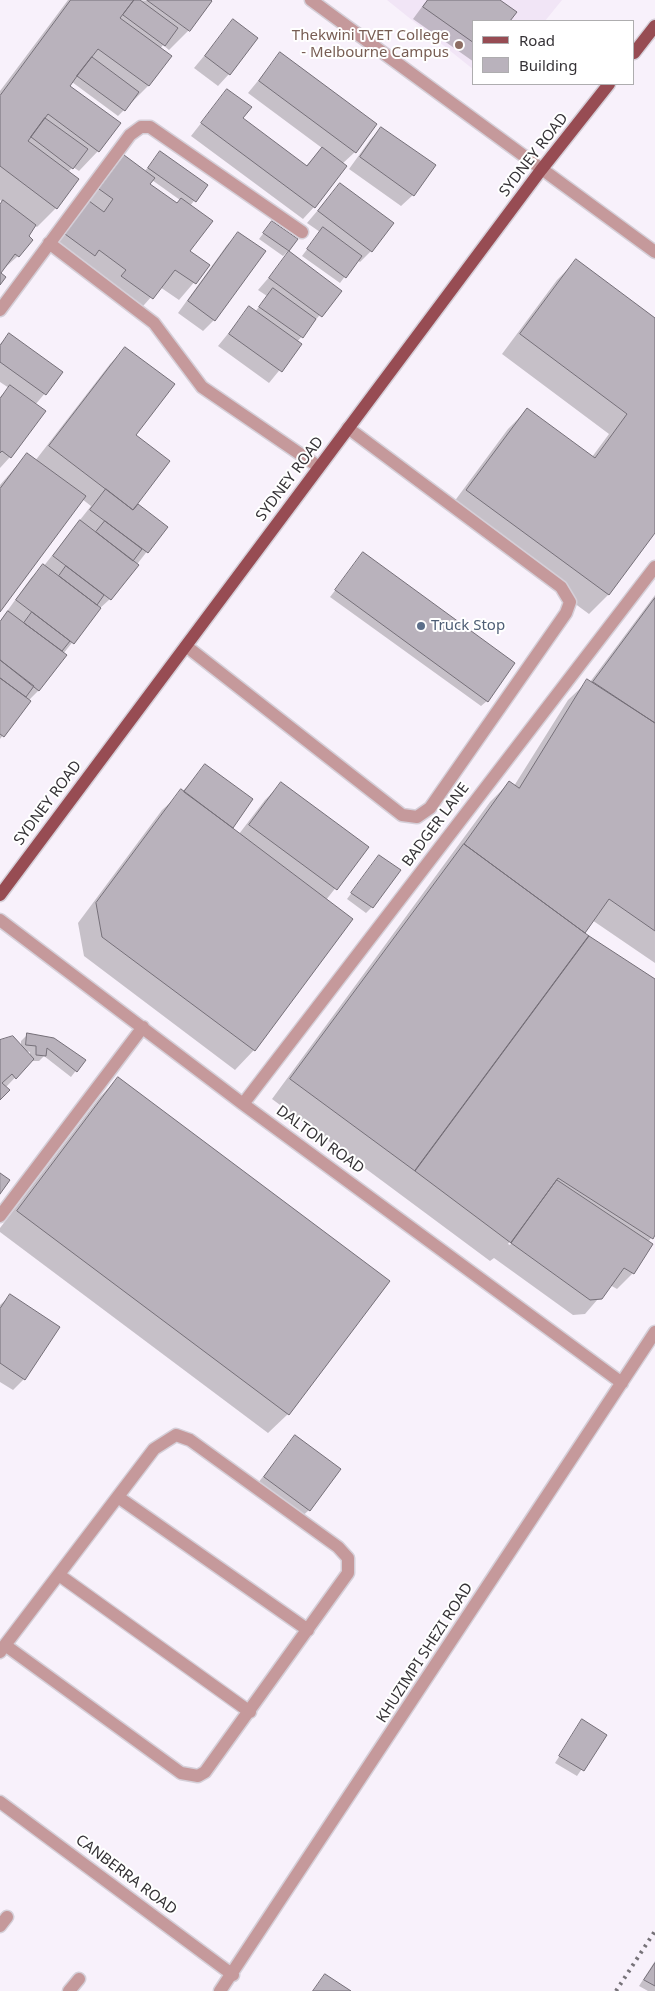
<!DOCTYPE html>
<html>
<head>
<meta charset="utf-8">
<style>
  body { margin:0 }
  #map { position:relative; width:655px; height:1991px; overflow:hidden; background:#f8f1fb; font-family:"Noto Sans",sans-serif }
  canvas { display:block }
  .legend { position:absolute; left:472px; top:20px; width:162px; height:65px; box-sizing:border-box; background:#fff; border:1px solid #aeadaf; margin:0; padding:6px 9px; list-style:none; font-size:15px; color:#353236 }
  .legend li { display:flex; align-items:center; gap:10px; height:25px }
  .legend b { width:25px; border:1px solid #aeadaf }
</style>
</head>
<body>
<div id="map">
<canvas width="655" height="1991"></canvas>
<ul class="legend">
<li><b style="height:6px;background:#974c53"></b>Road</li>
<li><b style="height:14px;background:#b9b2bc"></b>Building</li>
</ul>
</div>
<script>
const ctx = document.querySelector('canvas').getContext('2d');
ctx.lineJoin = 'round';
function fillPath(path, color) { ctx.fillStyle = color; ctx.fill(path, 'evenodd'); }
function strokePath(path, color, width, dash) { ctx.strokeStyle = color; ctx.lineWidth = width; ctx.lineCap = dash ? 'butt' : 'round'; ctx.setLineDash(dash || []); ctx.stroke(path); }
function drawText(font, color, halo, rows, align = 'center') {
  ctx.font = font + ' "Noto Sans",sans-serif'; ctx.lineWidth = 4; ctx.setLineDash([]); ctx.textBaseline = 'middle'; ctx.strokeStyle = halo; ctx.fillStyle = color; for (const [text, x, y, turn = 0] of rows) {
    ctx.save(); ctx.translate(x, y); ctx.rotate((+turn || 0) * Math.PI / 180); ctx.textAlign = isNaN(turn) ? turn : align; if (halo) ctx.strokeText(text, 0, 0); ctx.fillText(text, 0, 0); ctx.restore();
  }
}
fillPath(new Path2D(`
  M 387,0 L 562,0 L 545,21 L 474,21 L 474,70 Z`), '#f1e5f6');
fillPath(new Path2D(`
  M 68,0 L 210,1 L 189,30 L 169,50 L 163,45 L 160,49 L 170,57 L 148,86 L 118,116 L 72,82 L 68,86 L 119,123 L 98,151 L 79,171 L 73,167 L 68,172 L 56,208 L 37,227 L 35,226 L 27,236 L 18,256 L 0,272 L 0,205 L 3,202 L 0,200 L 0,91 Z
  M 427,0 L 498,0 L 515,12 L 508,21 L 474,21 L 474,62 L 413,19 Z
  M 234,20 L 229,74 L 218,86 L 194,68 Z
  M 280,54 L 355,152 L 342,164 L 314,207 L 303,219 L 191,136 L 227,90 L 241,119 L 306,166 L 322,148 L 248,93 Z
  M 381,128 L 413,195 L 401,206 L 349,169 L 370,140 Z
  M 160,153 L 206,185 L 190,206 L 188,251 L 208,266 L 179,300 L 160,287 L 136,314 L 50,251 L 108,173 L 124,157 L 144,172 ZM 152,180 L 180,200 L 176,204 L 149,184 Z
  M 340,184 L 371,251 L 360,262 L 357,260 L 340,283 L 302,256 L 320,232 L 307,223 Z
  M 272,222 L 288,251 L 283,256 L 259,239 Z
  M 239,233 L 214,320 L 203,331 L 178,313 L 227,245 Z
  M 290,253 L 340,291 L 297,342 L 300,345 L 269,383 L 218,346 L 249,308 L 255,312 L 267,296 L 258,290 Z
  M 576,261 L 655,319 L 655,531 L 608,595 L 589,614 L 448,510 L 508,429 L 527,410 L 592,457 L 609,434 L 502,354 L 557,280 Z
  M 9,335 L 62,373 L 35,405 L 10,457 L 0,468 L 0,397 L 9,388 L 0,382 L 0,344 Z
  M 126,348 L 135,435 L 136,504 L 166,527 L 110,599 L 98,610 L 63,654 L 39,690 L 28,701 L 29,702 L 0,739 L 0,621 L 31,578 L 43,567 L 91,506 L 82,499 L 0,610 L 0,485 L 27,454 L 35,461 L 110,364 Z
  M 363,554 L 487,701 L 481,706 L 330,597 Z
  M 655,595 L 655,963 L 592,920 L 583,933 L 655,980 L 655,1233 L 648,1242 L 633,1273 L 617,1289 L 610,1285 L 585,1314 L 573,1315 L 494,1258 L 490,1261 L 272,1099 L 490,802 L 509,783 L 514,786 L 568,700 L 588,681 L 590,682 ZM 541,1199 L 544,1199 L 510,1245 L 508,1244 Z
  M 205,766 L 230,828 L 239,834 L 265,800 L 281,784 L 367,848 L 326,900 L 254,1050 L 235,1070 L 84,956 L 78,923 L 162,810 L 182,792 Z
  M 379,856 L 372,907 L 366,913 L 347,899 Z
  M 27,1035 L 45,1036 L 60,1042 L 84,1060 L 71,1077 L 44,1056 L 39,1061 L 31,1061 L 6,1087 L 0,1098 L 0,1042 L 21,1046 L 21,1041 ZM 25,1051 L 30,1052 L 30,1057 Z
  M 118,1078 L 389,1282 L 288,1414 L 268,1433 L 0,1232 L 0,1228 L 99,1098 Z
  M 10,1296 L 24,1379 L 13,1390 L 0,1382 L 0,1305 Z
  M 295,1437 L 309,1510 L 297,1521 L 253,1489 Z
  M 582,1721 L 605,1735 L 577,1776 L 555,1763 Z
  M 655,1961 L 655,1991 L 648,1991 L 639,1986 Z`), '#0003');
const building = new Path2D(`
  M 71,0 L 134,0 L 120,18 L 172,56 L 149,86 L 98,49 L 77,76 L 70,86 L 121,123 L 99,152 L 48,114 L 45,118 L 28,141 L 79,179 L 57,209 L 0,166 L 0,96 Z
  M 134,0 L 140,0 L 178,28 L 165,46 L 123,15 Z
  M 147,0 L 211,0 L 212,1 L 190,31 Z
  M 428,0 L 500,0 L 517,12 L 510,21 L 474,21 L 474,43 L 423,7 Z
  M 233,19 L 258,38 L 230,75 L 205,56 Z
  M 280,52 L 377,124 L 356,153 L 259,81 Z
  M 92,57 L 139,92 L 125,111 L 77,76 Z
  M 227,89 L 252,107 L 243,118 L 307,166 L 322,147 L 347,166 L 315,208 L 201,123 Z
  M 45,118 L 88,149 L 73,169 L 31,137 Z
  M 381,127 L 436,165 L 414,196 L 360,157 Z
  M 160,151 L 208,185 L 196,202 L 148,168 Z
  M 124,155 L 155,178 L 150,184 L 177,203 L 181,198 L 213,221 L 190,251 L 210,265 L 196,284 L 175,270 L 153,299 L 121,276 L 126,270 L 99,250 L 95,256 L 65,234 L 89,201 L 104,212 L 113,199 L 99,189 Z
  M 340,183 L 394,223 L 372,252 L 318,211 Z
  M 3,200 L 36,225 L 29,236 L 33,240 L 19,257 L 15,254 L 1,273 L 6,277 L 0,285 L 0,205 Z
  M 272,221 L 298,239 L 289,251 L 263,233 Z
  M 323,227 L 362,256 L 346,278 L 307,249 Z
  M 238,232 L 266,251 L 215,321 L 188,301 Z
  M 289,251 L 342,291 L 322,317 L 269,278 Z
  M 576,259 L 655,318 L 655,533 L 609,595 L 466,490 L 527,408 L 595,458 L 627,414 L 520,334 Z
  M 273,288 L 316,319 L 303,338 L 259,307 Z
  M 249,306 L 302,344 L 282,372 L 229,334 Z
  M 9,333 L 63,372 L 46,395 L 0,362 L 0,346 Z
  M 125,347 L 175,384 L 136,435 L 170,461 L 133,510 L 49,446 Z
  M 10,385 L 46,411 L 11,458 L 2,451 L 0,453 L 0,399 Z
  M 27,453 L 86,496 L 0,612 L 0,489 Z
  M 106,489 L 133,510 L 138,504 L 168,527 L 148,553 L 90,510 Z
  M 80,520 L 139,565 L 111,600 L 53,556 Z
  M 105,521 L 142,549 L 133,561 L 96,532 Z
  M 363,552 L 515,663 L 488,702 L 335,590 Z
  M 43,564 L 101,608 L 74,644 L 16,600 Z
  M 66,566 L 104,595 L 97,605 L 59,576 Z
  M 655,598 L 655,723 L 593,682 Z
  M 8,611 L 67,655 L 39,691 L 0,660 L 0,622 Z
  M 32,612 L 70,641 L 62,651 L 24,623 Z
  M 0,660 L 34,686 L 26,697 L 0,678 Z
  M 0,678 L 31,701 L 4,737 L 0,734 Z
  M 587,679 L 655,723 L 655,931 L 609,899 L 585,933 L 464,844 L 509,781 L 519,788 Z
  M 205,764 L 253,799 L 233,828 L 184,792 Z
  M 281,782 L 369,847 L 337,890 L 249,825 Z
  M 181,789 L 353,919 L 255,1051 L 102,937 L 96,903 Z
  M 464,844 L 589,936 L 415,1171 L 290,1079 Z
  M 379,855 L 401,870 L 373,908 L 351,893 Z
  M 589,936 L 655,979 L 655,1235 L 653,1239 L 558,1178 L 511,1243 L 415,1171 Z
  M 27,1033 L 54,1038 L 86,1060 L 77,1072 L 47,1048 L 46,1056 L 36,1055 L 36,1046 L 26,1045 Z
  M 13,1036 L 34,1059 L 16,1079 L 12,1074 L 2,1083 L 10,1090 L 0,1100 L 0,1040 Z
  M 118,1077 L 390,1281 L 289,1415 L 17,1211 Z
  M 0,1173 L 10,1180 L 0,1194 Z
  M 557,1180 L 653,1244 L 634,1274 L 624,1268 L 602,1299 L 590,1300 L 511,1243 Z
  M 10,1294 L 60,1327 L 25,1380 L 0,1363 L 0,1309 Z
  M 295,1435 L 341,1469 L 310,1511 L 264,1477 Z
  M 582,1719 L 607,1735 L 584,1771 L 559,1756 Z
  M 655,1963 L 655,1986 L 644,1980 Z
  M 325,1974 L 351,1991 L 313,1991 Z`);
fillPath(building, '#b9b2bc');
strokePath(building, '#756f78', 1);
const minor = new Path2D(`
  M 311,0 L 655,252
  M 49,243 L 154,323 L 202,387 L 319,467
  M 0,310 L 130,135 L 141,127 L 150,127 L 302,232
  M 186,646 L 402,815 L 417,817 L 430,808 L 566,613 L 570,602 L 561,587 L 348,428
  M 0,920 L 243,1104 L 622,1383
  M 243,1104 L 655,567
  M 0,1216 L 143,1027
  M 118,1497 L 308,1630
  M 59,1575 L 250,1712
  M 0,1652 L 5,1645 L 154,1449 L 176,1435 L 190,1440 L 338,1547 L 348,1558 L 348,1573 L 205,1772 L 198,1776 L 181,1773 L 5,1645
  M 0,1802 L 233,1975
  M 0,1926 L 7,1917
  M 69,1991 L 79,1979
  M 220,1991 L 655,1332`);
const major = new Path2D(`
  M 634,53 L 655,26
  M 0,895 L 541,170 L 609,84`);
strokePath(minor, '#d5cfd8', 15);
strokePath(major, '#d5cfd8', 15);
strokePath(minor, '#c5999b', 12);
strokePath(major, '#974c53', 12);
strokePath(new Path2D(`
  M 616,1991 L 655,1931`), '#767278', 4, [2.5, 5]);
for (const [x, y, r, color] of [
  [459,45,5,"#8d6e63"],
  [421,626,5,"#5c6f8a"]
]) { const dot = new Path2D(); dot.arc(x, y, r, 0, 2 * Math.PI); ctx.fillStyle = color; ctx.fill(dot); strokePath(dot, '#fff', 2); }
drawText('15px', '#785e54', '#fff', [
  ["Thekwini TVET College",449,36],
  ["- Melbourne Campus",449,53]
], 'right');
drawText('15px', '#353236', '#fff', [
  ["SYDNEY ROAD",534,155,-52],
  ["SYDNEY ROAD",290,479,-53],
  ["SYDNEY ROAD",48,803,-53],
  ["BADGER LANE",436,825,-53],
  ["DALTON ROAD",320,1140,36],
  ["KHUZIMPI SHEZI ROAD",425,1653,-57],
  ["CANBERRA ROAD",126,1875,37]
]);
drawText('15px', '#4e5e75', '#fff', [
  ["Truck Stop",431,626]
], 'left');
</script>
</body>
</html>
